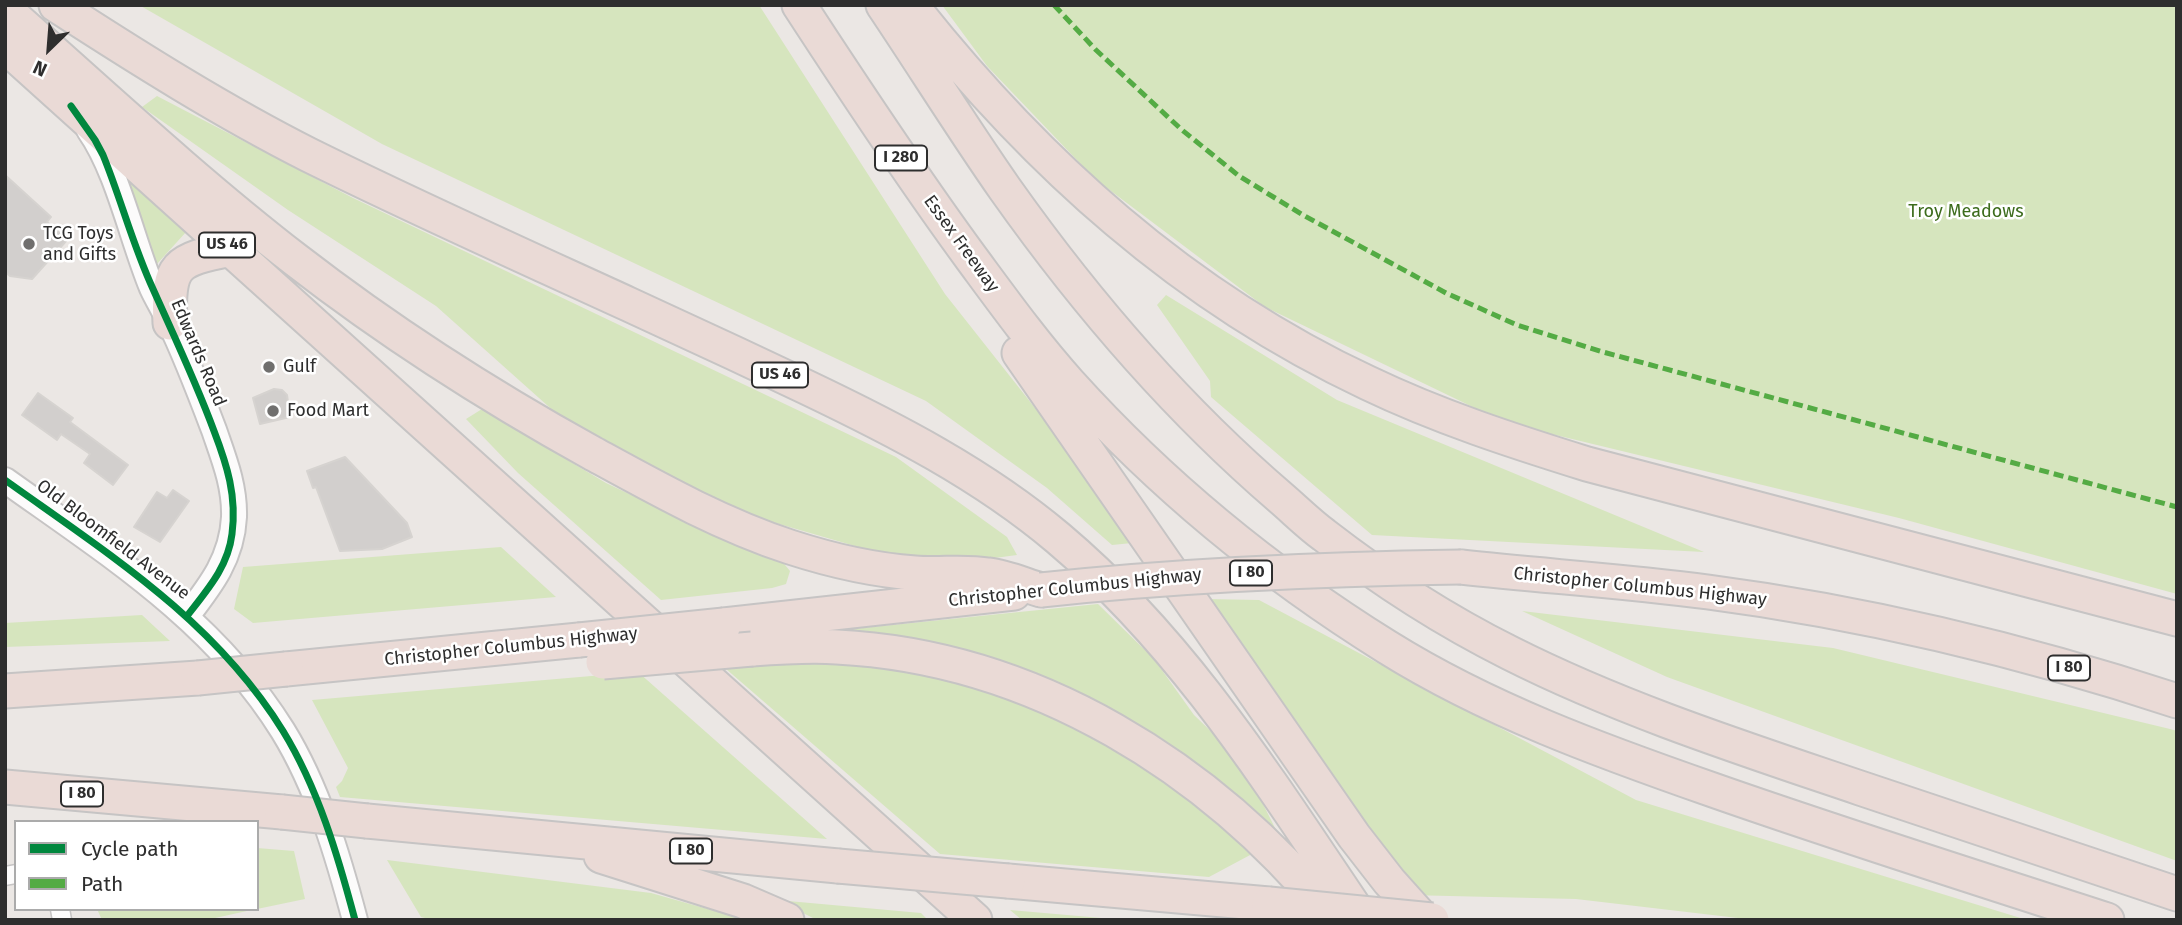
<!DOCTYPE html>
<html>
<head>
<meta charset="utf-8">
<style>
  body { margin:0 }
  #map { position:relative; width:2182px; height:925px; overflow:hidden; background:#ebe7e4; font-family:"Fira Sans",sans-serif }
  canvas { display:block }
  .frame { position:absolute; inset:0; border:7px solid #2e2e2e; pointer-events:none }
  .legend { position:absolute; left:14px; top:820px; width:245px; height:91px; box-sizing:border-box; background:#fff; border:2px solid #ababab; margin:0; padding:9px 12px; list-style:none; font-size:21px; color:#2e2e2e }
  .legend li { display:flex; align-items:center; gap:14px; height:35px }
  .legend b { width:35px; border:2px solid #ababab }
  .north { position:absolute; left:14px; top:14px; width:70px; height:70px; -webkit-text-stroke:5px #fff; paint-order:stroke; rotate:205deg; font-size:19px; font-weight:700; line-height:28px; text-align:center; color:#2e2e2e }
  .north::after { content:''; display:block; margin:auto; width:24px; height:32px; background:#2e2e2e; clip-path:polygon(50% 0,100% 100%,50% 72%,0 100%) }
</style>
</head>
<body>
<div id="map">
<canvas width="2182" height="925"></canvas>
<div class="frame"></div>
<ul class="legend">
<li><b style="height:9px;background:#00873e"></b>Cycle path</li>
<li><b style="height:9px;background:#54ab44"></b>Path</li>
</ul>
<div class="north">N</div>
</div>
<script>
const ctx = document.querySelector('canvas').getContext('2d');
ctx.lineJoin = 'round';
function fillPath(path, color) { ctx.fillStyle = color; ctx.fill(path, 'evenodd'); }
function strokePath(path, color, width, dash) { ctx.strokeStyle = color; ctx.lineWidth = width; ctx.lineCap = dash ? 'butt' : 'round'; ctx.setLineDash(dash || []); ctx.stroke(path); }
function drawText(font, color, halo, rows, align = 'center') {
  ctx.font = font + ' "Fira Sans",sans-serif'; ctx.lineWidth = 5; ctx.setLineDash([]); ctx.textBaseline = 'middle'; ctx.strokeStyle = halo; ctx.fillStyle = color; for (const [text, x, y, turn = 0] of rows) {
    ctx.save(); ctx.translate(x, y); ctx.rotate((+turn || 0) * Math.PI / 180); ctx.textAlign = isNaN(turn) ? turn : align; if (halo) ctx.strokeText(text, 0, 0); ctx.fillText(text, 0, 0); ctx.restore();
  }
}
fillPath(new Path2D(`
  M 139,5 L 759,5 L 945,294 L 1069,451 L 1132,543 L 1112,545 L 1047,488 L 926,401 L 382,144 Z
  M 942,5 L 2177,5 L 2177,594 L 1899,518 L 1506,423 L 1265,307 L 1095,179 L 987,66 Z
  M 157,96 L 353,198 L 896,457 L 1007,537 L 1017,555 L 972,561 L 886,555 L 748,515 L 567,423 L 436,306 L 288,210 L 142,107 Z
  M 131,180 L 187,231 L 156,265 L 127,183 Z
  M 1166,295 L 1337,400 L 1704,552 L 1372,535 L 1211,397 L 1210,381 L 1157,305 Z
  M 482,409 L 606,483 L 695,525 L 781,560 L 790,571 L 786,584 L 772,588 L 661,600 L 518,473 L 466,419 Z
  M 501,547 L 556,597 L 253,623 L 234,609 L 243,567 Z
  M 1205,599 L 1259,600 L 1636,800 L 2027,920 L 1755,920 L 1576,899 L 1408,895 Z
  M 1098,604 L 1154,659 L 1194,715 L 1224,744 L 1249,776 L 1281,840 L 1182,761 L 1183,753 L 1093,701 L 1047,679 L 803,634 Z
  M 1522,611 L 1833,648 L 2170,729 L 2177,731 L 2177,861 L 1667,677 Z
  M 142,615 L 170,641 L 5,647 L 5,623 Z
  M 814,659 L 918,671 L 1025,703 L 1106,741 L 1180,790 L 1252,854 L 1209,877 L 940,854 L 718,662 Z
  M 638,672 L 827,839 L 340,797 L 336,787 L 342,781 L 348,768 L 312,700 Z
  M 257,848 L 294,851 L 305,899 L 257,909 Z
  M 387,860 L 651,893 L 747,920 L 433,920 L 421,917 Z
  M 777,900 L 921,913 L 928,920 L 817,920 Z
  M 97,909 L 256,909 L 206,920 L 102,920 Z
  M 1010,910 L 1124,920 L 1022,920 Z`), '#d6e5be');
const building = new Path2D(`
  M 5,175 L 51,217 L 47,222 L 67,240 L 32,279 L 10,276 L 5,272 Z
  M 274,389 L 282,390 L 287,395 L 290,417 L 260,424 L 253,398 Z
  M 38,393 L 73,418 L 70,422 L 128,465 L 113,485 L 84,463 L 90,454 L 61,434 L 57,440 L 22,415 Z
  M 345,457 L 407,523 L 412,537 L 382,549 L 340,551 L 316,487 L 313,488 L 307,471 Z
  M 173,490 L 189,501 L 160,542 L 134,527 L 157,492 L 167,498 Z`);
fillPath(building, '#d2cfcd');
strokePath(building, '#d6d3d0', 2);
const street = new Path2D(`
  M 5,876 L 16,874
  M 60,909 L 62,920`);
const secondary = new Path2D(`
  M 89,130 C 118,171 132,240 152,288 C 157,299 164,310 169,321 C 186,356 200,393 214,430 C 224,459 235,486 234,517 C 232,558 211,585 187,616
  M 5,480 C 110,555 214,620 283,731 C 318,788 338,856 355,920`);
const highway = new Path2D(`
  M 56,5 C 138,58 222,111 309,155 C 414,207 521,255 628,304 C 687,331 747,359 806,387 C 894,429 982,474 1058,538 C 1184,644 1271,784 1363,920
  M 799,5 C 855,91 911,176 972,259 C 1003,301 1034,344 1069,383 C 1162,486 1270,574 1387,647 C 1488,710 1601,751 1713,790 C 1844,836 1975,877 2107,920
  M 883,5 C 924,66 963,129 1005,189 C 1085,302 1175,407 1281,498 C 1295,510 1309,524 1324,535 C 1382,580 1444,620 1510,653 C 1621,709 1742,748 1860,788 C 1965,823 2071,858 2177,894
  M 911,5 C 1036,163 1184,297 1368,383 C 1439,417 1513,441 1587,464 L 2177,619
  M 5,9 C 101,94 195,182 296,260 C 389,332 489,396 592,453 C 656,488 720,524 790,547 C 830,560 873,570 915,573 C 939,575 964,571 988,575 C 1006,577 1024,585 1041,590
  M 5,46 L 975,920
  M 170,323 C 167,264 176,260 231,249
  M 1019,353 L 1354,836 L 1389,881 L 1424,920
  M 1461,567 C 1543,576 1626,581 1708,592 C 1868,613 2025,651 2177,701
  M 724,625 L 1014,593
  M 752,649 C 780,647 808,645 837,647 C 1035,657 1212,768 1335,920
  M 286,669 L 579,640
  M 5,691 L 198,678
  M 5,787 L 282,812
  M 367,821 L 838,866
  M 601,856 L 743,901 L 787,920
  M 1008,881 L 1269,904`);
strokePath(street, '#c6c4c4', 21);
strokePath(secondary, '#c6c4c4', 28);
strokePath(highway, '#c6c4c4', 37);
strokePath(street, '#fcfbfb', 18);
strokePath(secondary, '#fcfbfb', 24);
strokePath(highway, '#eadad6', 33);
const highwayBridge = new Path2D(`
  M 1041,590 C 1181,575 1320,569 1461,567
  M 579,640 L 724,625
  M 603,662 L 752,649
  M 198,678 L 286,669
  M 282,812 L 367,821
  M 838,866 L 1008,881
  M 1269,904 L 1432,920`);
strokePath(highwayBridge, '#c6c4c4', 37, []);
strokePath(highwayBridge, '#eadad6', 33);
strokePath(new Path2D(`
  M 1054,5 L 1096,50 L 1182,130 L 1239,176 L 1303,215 L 1446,293 L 1517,325 L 1603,352 L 2177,507`), '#54ab44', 5, [10, 5]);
strokePath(new Path2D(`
  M 71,106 L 95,140 L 103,155 C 121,199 133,246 153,289 C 174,336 196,382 214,431 C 227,465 237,496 232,534 C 228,567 207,590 187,616
  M 5,480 C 110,555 214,620 283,731 C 318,788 338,856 355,920`), '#00873e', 7);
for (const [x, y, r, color] of [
  [29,244,7,"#706f6e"],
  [269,367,7,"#706f6e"],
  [273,411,7,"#706f6e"]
]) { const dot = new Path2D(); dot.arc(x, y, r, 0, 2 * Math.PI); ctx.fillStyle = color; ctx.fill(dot); strokePath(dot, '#fff', 2.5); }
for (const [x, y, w] of [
  [901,158,52],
  [227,245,56],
  [780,375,56],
  [1251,573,42],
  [2069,668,42],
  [82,794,42],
  [691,851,42]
]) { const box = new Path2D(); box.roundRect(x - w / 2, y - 12.5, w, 25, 5); ctx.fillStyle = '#fff'; ctx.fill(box); strokePath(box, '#2e2e2e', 2); }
drawText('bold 16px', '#2e2e2e', null, [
  ["I 280",901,158],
  ["US 46",227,245],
  ["US 46",780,375],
  ["I 80",1251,573],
  ["I 80",2069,668],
  ["I 80",82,794],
  ["I 80",691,851]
]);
drawText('18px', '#3d6c1d', '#fff', [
  ["Troy Meadows",1966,212]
]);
drawText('18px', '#2e2e2e', '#fff', [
  ["TCG Toys",43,234],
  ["and Gifts",43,255],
  ["Gulf",283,367],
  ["Food Mart",287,411]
], 'left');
drawText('18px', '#2e2e2e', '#fff', [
  ["Essex Freeway",961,244,54],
  ["Edwards Road",198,353,67],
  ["Old Bloomfield Avenue",113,540,37],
  ["Christopher Columbus Highway",1640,587,6],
  ["Christopher Columbus Highway",1075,588,-6],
  ["Christopher Columbus Highway",511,647,-6]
]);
</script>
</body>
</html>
